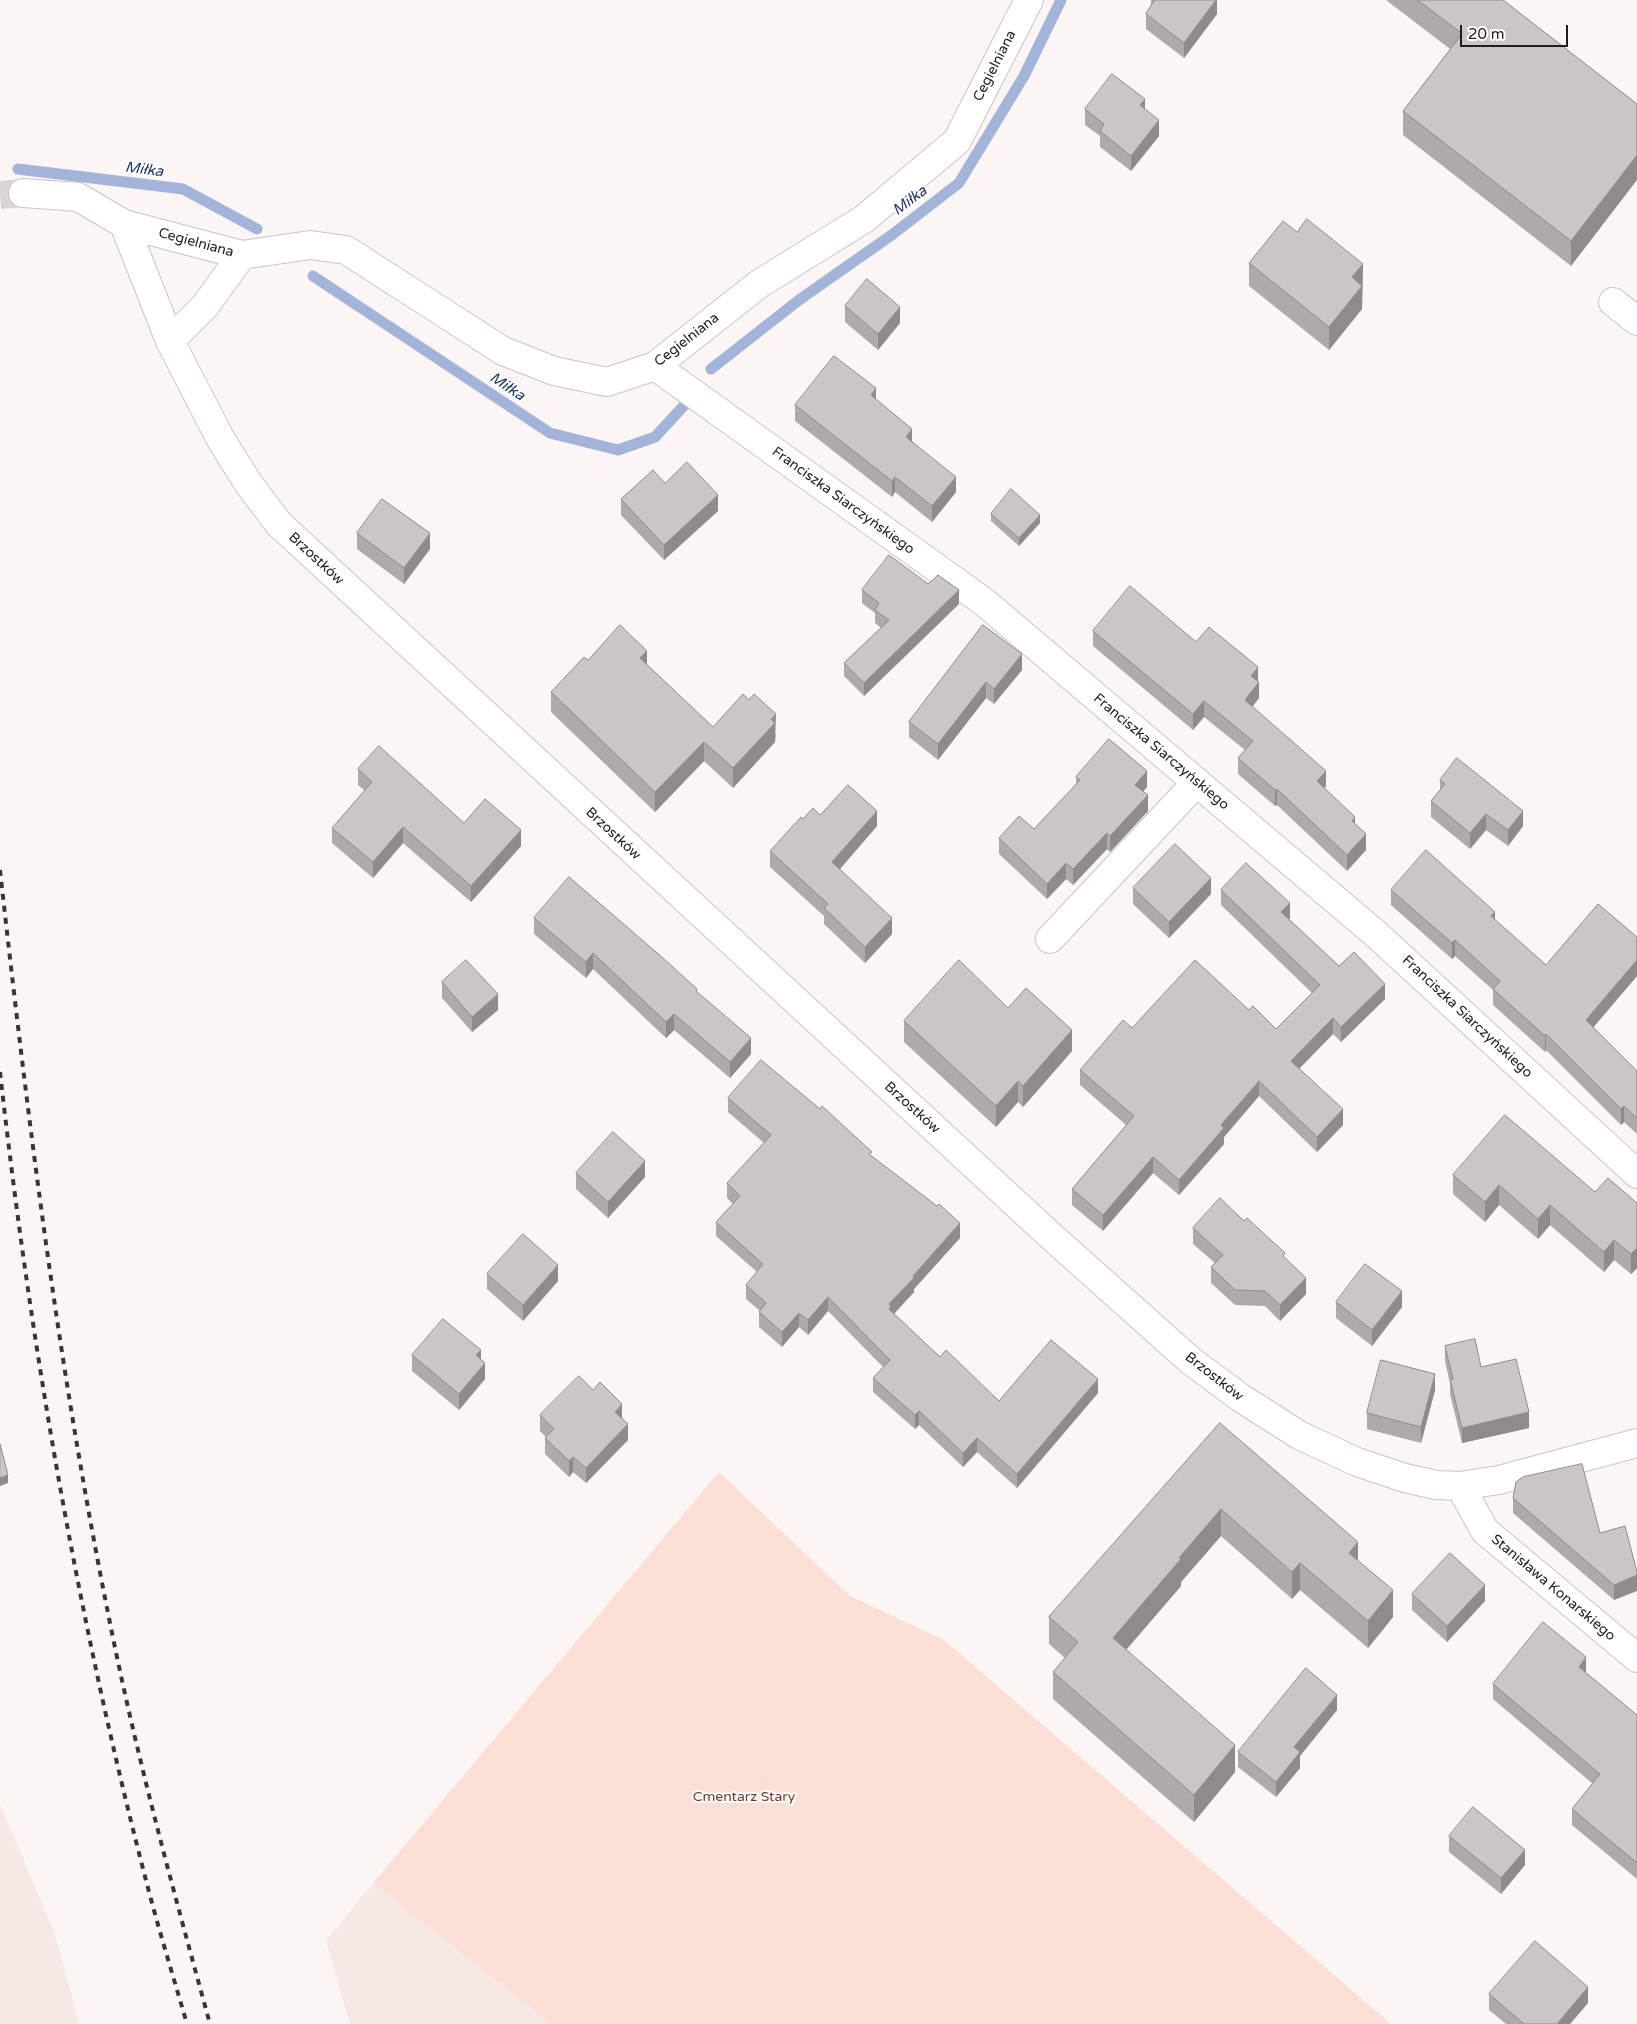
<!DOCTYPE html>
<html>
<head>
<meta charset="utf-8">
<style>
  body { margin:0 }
  #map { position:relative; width:1637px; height:2024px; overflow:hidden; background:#fbf6f4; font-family:"Varela Round",sans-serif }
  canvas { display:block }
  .scale { position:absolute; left:1460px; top:25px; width:108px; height:22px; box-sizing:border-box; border:2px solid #1f1d1d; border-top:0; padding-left:6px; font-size:15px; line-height:18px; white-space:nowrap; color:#1f1d1d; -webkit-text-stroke:4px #fff; paint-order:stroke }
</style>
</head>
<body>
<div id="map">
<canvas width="1637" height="2024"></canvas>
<div class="scale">20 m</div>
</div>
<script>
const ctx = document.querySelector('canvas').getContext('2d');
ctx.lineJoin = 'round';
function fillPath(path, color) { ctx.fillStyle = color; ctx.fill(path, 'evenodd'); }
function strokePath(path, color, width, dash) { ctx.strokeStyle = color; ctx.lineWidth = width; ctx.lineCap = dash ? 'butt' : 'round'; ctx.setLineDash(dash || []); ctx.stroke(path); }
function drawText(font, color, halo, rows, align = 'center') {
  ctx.font = font + ' "Varela Round",sans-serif'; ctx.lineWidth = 4; ctx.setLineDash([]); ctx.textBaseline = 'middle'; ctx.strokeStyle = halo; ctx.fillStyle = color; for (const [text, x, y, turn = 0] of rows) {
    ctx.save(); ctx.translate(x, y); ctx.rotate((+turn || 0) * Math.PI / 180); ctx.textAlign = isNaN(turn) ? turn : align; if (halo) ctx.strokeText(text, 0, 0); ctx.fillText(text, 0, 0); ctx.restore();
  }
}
fillPath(new Path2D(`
  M 0,1804 L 55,1934 L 79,2024 L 0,2024 Z
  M 373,1883 L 551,2024 L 350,2024 L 326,1941 Z`), '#f6e8e4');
fillPath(new Path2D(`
  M 719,1472 L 850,1596 L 944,1640 L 1391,2024 L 551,2024 L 373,1883 Z`), '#fbdfd7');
strokePath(new Path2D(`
  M 18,169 L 183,189 L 257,229
  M 313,276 L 550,433 L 618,450 L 655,437 L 690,399
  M 711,369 L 799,300 L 893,234 L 959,183 L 1024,76 L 1061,0`), '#a2b4d9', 11);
strokePath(new Path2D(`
  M 0,195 L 23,193`), '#dad5d4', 28, [28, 14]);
const minor = new Path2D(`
  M 124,224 L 242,255 L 310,245 L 346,250 L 503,351 L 554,371 L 607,382 L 655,366 L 759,284 L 864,219 L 957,141 L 1029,0
  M 1613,302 L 1637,321
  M 170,341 L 205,306 L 242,255
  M 655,366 L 984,602 L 1377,935 L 1637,1174
  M 1050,939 L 1197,782
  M 1460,1486 L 1485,1531 L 1637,1658`);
const tertiary = new Path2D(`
  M 23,193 L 78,197 L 124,224 L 170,341 L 220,438 L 248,483 L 279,524 L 1052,1237 L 1191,1361 L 1241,1398 L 1299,1435 L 1357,1462 L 1405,1478 L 1436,1485 L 1460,1486 L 1499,1480 L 1637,1443`);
strokePath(minor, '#cac4c3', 30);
strokePath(tertiary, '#cac4c3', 30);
strokePath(minor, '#fff', 28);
strokePath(tertiary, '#fff', 28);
strokePath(new Path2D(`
  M 0,870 C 28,1121 59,1370 109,1618 C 136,1755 173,1889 210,2024
  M 0,1072 C 31,1347 78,1621 148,1888 C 160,1934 174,1979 187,2024`), '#383635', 4, [6, 6]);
fillPath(new Path2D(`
  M 1151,0 L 1217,0 L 1217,14 L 1184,58 L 1146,29 L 1146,14 L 1151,6 Z
  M 1386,0 L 1503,0 L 1637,104 L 1571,266 L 1403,135 L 1403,111 L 1450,49 Z
  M 1085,109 L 1145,109 L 1159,136 L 1131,171 L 1100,147 L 1100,136 L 1085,125 Z
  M 1297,232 L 1363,264 L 1362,309 L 1329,350 L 1249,286 L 1249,263 Z
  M 845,306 L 900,323 L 878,350 L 845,322 Z
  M 876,399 L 956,492 L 932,522 L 895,492 L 892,497 L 795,421 L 795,405 Z
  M 665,483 L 718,511 L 664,560 L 621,515 L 621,499 Z
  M 991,514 L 1040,523 L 1019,546 L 991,521 Z
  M 357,533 L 430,549 L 404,584 L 357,549 Z
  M 928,584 L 959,604 L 864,696 L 844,676 L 844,663 L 881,628 L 875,623 L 875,613 L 862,603 L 862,590 Z
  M 983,625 L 1022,670 L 994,704 L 986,698 L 938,760 L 909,737 L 909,722 Z
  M 1093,631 L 1196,642 L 1258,681 L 1259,698 L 1252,707 L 1326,786 L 1324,788 L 1355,824 L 1366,850 L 1347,871 L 1277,805 L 1275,806 L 1238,774 L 1238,758 L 1245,750 L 1204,717 L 1193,730 L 1093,646 Z
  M 588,660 L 647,665 L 713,727 L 776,734 L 775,742 L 733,788 L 704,761 L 655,812 L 551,712 L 551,692 Z
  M 358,769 L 464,823 L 521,846 L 471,902 L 403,843 L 373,878 L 332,843 L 332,828 L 365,791 L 358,785 Z
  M 1076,777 L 1147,787 L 1143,791 L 1148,811 L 1110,852 L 1107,849 L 1073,885 L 1066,879 L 1047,899 L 999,854 L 999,838 L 1034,829 L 1076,785 Z
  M 1440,780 L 1523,826 L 1508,846 L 1486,830 L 1470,849 L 1431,817 L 1431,801 L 1440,790 Z
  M 820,815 L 877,826 L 840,869 L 892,934 L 865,963 L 824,924 L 824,916 L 770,867 L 770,851 L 803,819 Z
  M 1133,888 L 1211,894 L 1169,938 L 1133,904 Z
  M 1221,890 L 1290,918 L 1289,919 L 1339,966 L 1385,999 L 1341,1042 L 1333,1034 L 1299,1069 L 1343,1125 L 1317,1152 L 1259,1096 L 1224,1137 L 1224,1144 L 1179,1195 L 1153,1173 L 1103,1231 L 1072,1205 L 1072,1189 L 1126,1125 L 1080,1085 L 1080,1070 L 1132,1028 L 1249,1010 L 1276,1029 L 1312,993 L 1221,905 Z
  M 1391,890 L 1495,920 L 1546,965 L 1637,937 L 1637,976 L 1593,1027 L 1637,1071 L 1637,1134 L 1624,1122 L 1621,1125 L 1546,1050 L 1545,1052 L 1493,1005 L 1493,990 L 1455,956 L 1452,959 L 1391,905 Z
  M 534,918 L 697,992 L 751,1054 L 730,1078 L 674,1030 L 666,1038 L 593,969 L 586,978 L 534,934 Z
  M 442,982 L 498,1010 L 472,1032 L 442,998 Z
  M 1008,1008 L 1072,1051 L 1023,1107 L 1018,1102 L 996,1127 L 904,1042 L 904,1021 Z
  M 728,1098 L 872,1156 L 960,1238 L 914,1289 L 914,1292 L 894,1314 L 940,1357 L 999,1401 L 1098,1393 L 1017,1488 L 977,1452 L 963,1467 L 919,1425 L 915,1429 L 873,1392 L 873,1378 L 883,1367 L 828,1311 L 808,1335 L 799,1327 L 782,1347 L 759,1327 L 759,1312 L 760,1311 L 746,1299 L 746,1285 L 757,1272 L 716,1236 L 716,1222 L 733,1204 L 727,1198 L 727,1183 L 764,1143 L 728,1112 Z
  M 576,1173 L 645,1177 L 608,1218 L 576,1189 Z
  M 1453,1175 L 1595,1192 L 1637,1203 L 1637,1268 L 1631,1274 L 1614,1260 L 1604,1272 L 1550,1225 L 1538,1239 L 1499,1205 L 1485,1222 L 1453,1194 Z
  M 1193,1228 L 1285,1258 L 1306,1294 L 1280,1321 L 1265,1306 L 1235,1305 L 1211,1283 L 1211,1267 L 1215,1263 L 1193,1244 Z
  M 487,1274 L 558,1281 L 523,1321 L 487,1289 Z
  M 1336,1302 L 1402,1307 L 1372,1346 L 1336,1318 Z
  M 1445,1346 L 1481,1367 L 1529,1428 L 1462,1443 L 1450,1394 L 1450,1383 L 1445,1361 Z
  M 412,1355 L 481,1359 L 485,1379 L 459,1410 L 412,1371 Z
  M 1435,1390 L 1421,1443 L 1367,1429 L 1367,1413 Z
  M 540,1415 L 622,1419 L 628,1440 L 586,1483 L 573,1472 L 569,1477 L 545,1454 L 545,1438 L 546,1437 L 540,1431 Z
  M 1220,1423 L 1358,1561 L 1393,1617 L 1368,1648 L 1300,1590 L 1292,1599 L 1221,1536 L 1181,1582 L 1181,1586 L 1126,1650 L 1235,1772 L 1194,1822 L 1053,1699 L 1053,1672 L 1065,1658 L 1049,1644 L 1049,1617 Z
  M 1513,1498 L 1600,1533 L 1637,1572 L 1614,1600 L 1513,1513 Z
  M 1412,1594 L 1485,1601 L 1447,1642 L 1412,1610 Z
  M 1586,1673 L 1637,1715 L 1637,1879 L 1572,1825 L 1572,1809 L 1593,1784 L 1493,1699 L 1493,1684 Z
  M 1337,1710 L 1300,1756 L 1300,1768 L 1276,1797 L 1238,1767 L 1238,1752 Z
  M 1449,1836 L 1525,1865 L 1501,1894 L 1449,1852 Z
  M 1489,1994 L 1588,2003 L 1570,2024 L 1506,2024 L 1489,2010 Z`), '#afaaa9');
fillPath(new Path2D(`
  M 1216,0 L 1217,0 L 1217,14 L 1184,58 L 1184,43 Z
  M 1145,99 L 1145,115 L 1140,105 Z
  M 1159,120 L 1159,136 L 1131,171 L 1131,156 Z
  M 1637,155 L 1637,180 L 1571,266 L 1571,241 Z
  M 1363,264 L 1362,309 L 1329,350 L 1329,327 L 1352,277 Z
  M 900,307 L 900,323 L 878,350 L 878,334 Z
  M 876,388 L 876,404 L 871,395 Z
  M 912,429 L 912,445 L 906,437 Z
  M 895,477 L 895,492 L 892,497 L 892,481 Z
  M 956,477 L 956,492 L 932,522 L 932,506 Z
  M 718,495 L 718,511 L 664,560 L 664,545 Z
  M 1040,515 L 1040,523 L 1019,546 L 1019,538 Z
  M 430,533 L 430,549 L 404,584 L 404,568 Z
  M 959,590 L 959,604 L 864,696 L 864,683 Z
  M 647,651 L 647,670 L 640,658 Z
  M 1022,654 L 1022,670 L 994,704 L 994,689 Z
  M 1258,667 L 1258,683 L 1251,676 Z
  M 986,682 L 986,698 L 938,760 L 938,744 Z
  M 1259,682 L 1259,698 L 1245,716 L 1245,700 Z
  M 1204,701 L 1204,717 L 1193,730 L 1193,714 Z
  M 776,714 L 775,742 L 733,788 L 733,768 Z
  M 704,742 L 704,761 L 655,812 L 655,792 Z
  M 1147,771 L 1147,787 L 1135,800 L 1135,785 Z
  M 1326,771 L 1326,786 L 1317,796 L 1317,781 Z
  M 1277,789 L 1277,805 L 1275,806 L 1275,790 Z
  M 1148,795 L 1148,811 L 1110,852 L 1110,836 Z
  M 877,811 L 877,826 L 832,878 L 832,862 Z
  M 1523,811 L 1523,826 L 1508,846 L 1508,830 Z
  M 1486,814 L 1486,830 L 1470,849 L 1470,833 Z
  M 1355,817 L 1355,832 L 1352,821 Z
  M 403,827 L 403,843 L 373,878 L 373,862 Z
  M 521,830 L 521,846 L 471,902 L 471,886 Z
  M 1107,833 L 1107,849 L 1073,885 L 1073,869 Z
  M 1366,834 L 1366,850 L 1347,871 L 1347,855 Z
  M 1066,863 L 1066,879 L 1047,899 L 1047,884 Z
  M 1211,878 L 1211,894 L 1169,938 L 1169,922 Z
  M 1290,903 L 1290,918 L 1281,928 L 1281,912 Z
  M 1495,912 L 1495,928 L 1491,916 Z
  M 892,918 L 892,934 L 865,963 L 865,947 Z
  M 1455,940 L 1455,956 L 1452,959 L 1452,943 Z
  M 593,953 L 593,969 L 586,978 L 586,962 Z
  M 1637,960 L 1637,976 L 1586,1036 L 1586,1020 Z
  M 1385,984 L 1385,999 L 1341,1042 L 1341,1027 Z
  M 498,994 L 498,1010 L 472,1032 L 472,1017 Z
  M 674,1014 L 674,1030 L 666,1038 L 666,1022 Z
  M 1333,1018 L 1333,1034 L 1291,1077 L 1291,1061 Z
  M 1072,1030 L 1072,1051 L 1023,1107 L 1023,1086 Z
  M 1546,1034 L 1546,1050 L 1545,1052 L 1545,1036 Z
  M 751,1038 L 751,1054 L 730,1078 L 730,1062 Z
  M 1018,1081 L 1018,1102 L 996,1127 L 996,1106 Z
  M 1259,1081 L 1259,1096 L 1224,1137 L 1224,1144 L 1179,1195 L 1179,1180 L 1221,1125 Z
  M 1624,1106 L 1624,1122 L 1621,1125 L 1621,1109 Z
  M 1343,1109 L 1343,1125 L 1317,1152 L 1317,1137 Z
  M 1153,1157 L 1153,1173 L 1103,1231 L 1103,1215 Z
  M 645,1161 L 645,1177 L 608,1218 L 608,1202 Z
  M 1499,1185 L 1499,1205 L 1485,1222 L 1485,1202 Z
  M 1550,1205 L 1550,1225 L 1538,1239 L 1538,1219 Z
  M 960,1223 L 960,1238 L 914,1289 L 914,1292 L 891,1317 L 889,1323 L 889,1304 L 913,1276 Z
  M 1614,1240 L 1614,1260 L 1604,1272 L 1604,1252 Z
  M 1637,1248 L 1637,1268 L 1631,1274 L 1631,1254 Z
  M 558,1265 L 558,1281 L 523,1321 L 523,1305 Z
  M 1306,1278 L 1306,1294 L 1280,1321 L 1280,1305 Z
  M 1402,1291 L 1402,1307 L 1372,1346 L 1372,1330 Z
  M 828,1297 L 828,1311 L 808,1335 L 808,1320 Z
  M 799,1313 L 799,1327 L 782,1347 L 782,1332 Z
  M 481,1350 L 481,1366 L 476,1355 Z
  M 485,1363 L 485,1379 L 459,1410 L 459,1394 Z
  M 1435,1374 L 1435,1390 L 1421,1443 L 1421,1427 Z
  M 1098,1379 L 1098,1393 L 1017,1488 L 1017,1474 Z
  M 622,1404 L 622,1420 L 615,1412 Z
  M 919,1411 L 919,1425 L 915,1429 L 915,1415 Z
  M 1529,1412 L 1529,1428 L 1462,1443 L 1462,1428 Z
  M 628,1424 L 628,1440 L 586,1483 L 586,1468 Z
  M 977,1438 L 977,1452 L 963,1467 L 963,1453 Z
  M 573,1457 L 573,1472 L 569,1477 L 569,1461 Z
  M 8,1475 L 8,1483 L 0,1486 L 0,1478 Z
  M 1221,1509 L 1221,1536 L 1181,1582 L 1181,1586 L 1113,1665 L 1113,1638 L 1179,1558 Z
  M 1358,1542 L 1358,1569 L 1349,1553 Z
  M 1300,1563 L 1300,1590 L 1292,1599 L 1292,1572 Z
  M 1637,1575 L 1637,1591 L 1614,1600 L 1614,1585 Z
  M 1485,1585 L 1485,1601 L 1447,1642 L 1447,1626 Z
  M 1393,1590 L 1393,1617 L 1368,1648 L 1368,1621 Z
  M 1586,1657 L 1586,1673 L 1579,1667 Z
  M 1337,1695 L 1337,1710 L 1300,1756 L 1300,1768 L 1276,1797 L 1276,1782 L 1294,1747 Z
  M 1235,1745 L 1235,1772 L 1194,1822 L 1194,1795 Z
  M 1525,1850 L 1525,1865 L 1501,1894 L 1501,1878 Z
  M 1588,1987 L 1588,2003 L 1570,2024 L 1557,2024 Z`), '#8e8b89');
const building = new Path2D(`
  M 1155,0 L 1216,0 L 1184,43 L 1146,14 Z
  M 1418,0 L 1503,0 L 1637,104 L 1637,155 L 1571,241 L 1403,111 L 1462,34 Z
  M 1112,74 L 1145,99 L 1140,105 L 1159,120 L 1131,156 L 1100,131 L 1104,124 L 1085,109 Z
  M 1307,219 L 1363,264 L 1352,277 L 1362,286 L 1329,327 L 1249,263 L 1283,221 L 1297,232 Z
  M 867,279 L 900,307 L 878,334 L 845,306 Z
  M 834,356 L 876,388 L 871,395 L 912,429 L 906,437 L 956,477 L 932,506 L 895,477 L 892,481 L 795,405 Z
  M 687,462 L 718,495 L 664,545 L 621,499 L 653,470 L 665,483 Z
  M 1011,489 L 1040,515 L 1019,538 L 991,514 Z
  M 382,499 L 430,533 L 404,568 L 357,533 Z
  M 889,555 L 928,584 L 938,575 L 959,590 L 864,683 L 844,663 L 889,620 L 875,610 L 879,603 L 862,590 Z
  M 1130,586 L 1196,642 L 1209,627 L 1258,667 L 1251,676 L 1259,682 L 1245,700 L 1326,771 L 1317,781 L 1355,817 L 1352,821 L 1366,834 L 1347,855 L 1277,789 L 1275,790 L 1238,758 L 1253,741 L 1204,701 L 1193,714 L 1093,631 Z
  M 620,625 L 647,651 L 640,658 L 713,727 L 743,694 L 749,700 L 754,694 L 776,714 L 771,719 L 775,723 L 733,768 L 704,742 L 655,792 L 551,692 L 584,657 L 588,660 Z
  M 983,625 L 1022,654 L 994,689 L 986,682 L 938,744 L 909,722 Z
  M 1109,739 L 1147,771 L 1135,785 L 1148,795 L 1110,836 L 1107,833 L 1073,869 L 1066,863 L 1047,884 L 999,838 L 1019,816 L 1034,829 L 1080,780 L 1076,777 Z
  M 379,746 L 464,823 L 485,799 L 521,830 L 471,886 L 403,827 L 373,862 L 332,828 L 372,782 L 358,769 Z
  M 1457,758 L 1523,811 L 1508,830 L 1486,814 L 1470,833 L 1431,801 L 1445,784 L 1440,780 Z
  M 848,785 L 877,811 L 832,862 L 892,918 L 865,947 L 824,908 L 828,904 L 770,851 L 801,817 L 803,819 L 813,808 L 820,815 Z
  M 1175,844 L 1211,878 L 1169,922 L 1133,888 Z
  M 1426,850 L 1495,912 L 1491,916 L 1546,965 L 1598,904 L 1637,937 L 1637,960 L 1586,1020 L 1637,1071 L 1637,1118 L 1624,1106 L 1621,1109 L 1546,1034 L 1545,1036 L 1493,989 L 1500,981 L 1455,940 L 1452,943 L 1391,890 Z
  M 1246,863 L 1290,903 L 1281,912 L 1339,966 L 1354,952 L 1385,984 L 1341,1027 L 1333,1018 L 1291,1061 L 1343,1109 L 1317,1137 L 1259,1081 L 1221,1125 L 1224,1128 L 1179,1180 L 1153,1157 L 1103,1215 L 1072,1189 L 1134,1116 L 1080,1070 L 1123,1020 L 1132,1028 L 1195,960 L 1249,1010 L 1253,1006 L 1276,1029 L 1320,985 L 1221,890 Z
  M 569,877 L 663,958 L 697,989 L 696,991 L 751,1038 L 730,1062 L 674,1014 L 666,1022 L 593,953 L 586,962 L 534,918 Z
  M 466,960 L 498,994 L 472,1017 L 442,982 Z
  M 959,960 L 1008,1008 L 1026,988 L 1072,1030 L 1023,1086 L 1018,1081 L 996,1106 L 904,1021 Z
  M 761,1060 L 820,1109 L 822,1106 L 872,1152 L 869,1154 L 937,1206 L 939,1204 L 960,1223 L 913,1276 L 914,1278 L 889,1304 L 891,1306 L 889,1309 L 940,1357 L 946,1350 L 999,1401 L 1051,1340 L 1098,1379 L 1017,1474 L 977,1438 L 963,1453 L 919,1411 L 915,1415 L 873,1378 L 890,1360 L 828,1297 L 808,1320 L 799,1313 L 782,1332 L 759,1312 L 766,1303 L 746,1285 L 763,1264 L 716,1222 L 740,1196 L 727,1183 L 771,1135 L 728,1098 Z
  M 1505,1115 L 1595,1192 L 1608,1178 L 1637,1203 L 1637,1248 L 1631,1254 L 1614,1240 L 1604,1252 L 1550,1205 L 1538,1219 L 1499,1185 L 1485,1202 L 1453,1175 Z
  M 613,1132 L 645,1161 L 608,1202 L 576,1173 Z
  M 1220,1198 L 1244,1221 L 1247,1218 L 1285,1253 L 1283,1256 L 1306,1278 L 1280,1305 L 1265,1291 L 1235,1290 L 1211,1267 L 1223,1255 L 1193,1228 Z
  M 523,1234 L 558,1265 L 523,1305 L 487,1274 Z
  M 1365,1264 L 1402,1291 L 1372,1330 L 1336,1302 Z
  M 443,1319 L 481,1350 L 476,1355 L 485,1363 L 459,1394 L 412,1355 Z
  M 1475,1339 L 1481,1367 L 1516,1359 L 1529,1412 L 1462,1428 L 1450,1379 L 1453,1379 L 1445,1346 Z
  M 1381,1360 L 1435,1374 L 1421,1427 L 1367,1413 Z
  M 579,1376 L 593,1390 L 600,1382 L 622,1404 L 615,1412 L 628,1424 L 586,1468 L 573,1457 L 569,1461 L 545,1438 L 554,1429 L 540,1415 Z
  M 1220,1423 L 1358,1542 L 1349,1553 L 1393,1590 L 1368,1621 L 1300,1563 L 1292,1572 L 1221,1509 L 1179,1558 L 1181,1559 L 1113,1638 L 1235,1745 L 1194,1795 L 1053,1672 L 1078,1642 L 1049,1617 Z
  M 0,1444 L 8,1475 L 0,1478 Z
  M 1582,1464 L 1600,1533 L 1625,1526 L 1637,1572 L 1637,1575 L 1614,1585 L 1513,1498 L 1516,1482 L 1523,1477 Z
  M 1450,1553 L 1485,1585 L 1447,1626 L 1412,1594 Z
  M 1543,1622 L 1586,1657 L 1579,1667 L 1637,1715 L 1637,1863 L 1572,1809 L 1600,1774 L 1493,1684 Z
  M 1306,1668 L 1337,1695 L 1294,1747 L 1300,1752 L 1276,1782 L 1238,1752 Z
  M 1473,1807 L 1525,1850 L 1501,1878 L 1449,1836 Z
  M 1535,1941 L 1588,1987 L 1557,2024 L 1524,2024 L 1489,1994 Z`);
fillPath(building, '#cbc6c4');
strokePath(building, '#8e8b89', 1);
drawText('14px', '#1f1d1d', '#fff', [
  ["Cegielniana",995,66,-63],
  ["Cegielniana",196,243,15],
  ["Cegielniana",687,340,-38],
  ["Franciszka Siarczyńskiego",843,501,36],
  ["Brzostków",316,559,43],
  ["Franciszka Siarczyńskiego",1161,752,40],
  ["Brzostków",613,834,43],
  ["Franciszka Siarczyńskiego",1467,1017,43],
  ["Brzostków",912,1108,42],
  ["Brzostków",1214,1377,38],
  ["Stanisława Konarskiego",1553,1588,40]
]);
drawText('14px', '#743929', '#fff', [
  ["Cmentarz Stary",744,1797]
]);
drawText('italic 15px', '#223766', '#fff', [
  ["Miłka",144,170,7],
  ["Miłka",910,201,-37],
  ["Miłka",507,387,34]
]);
</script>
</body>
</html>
